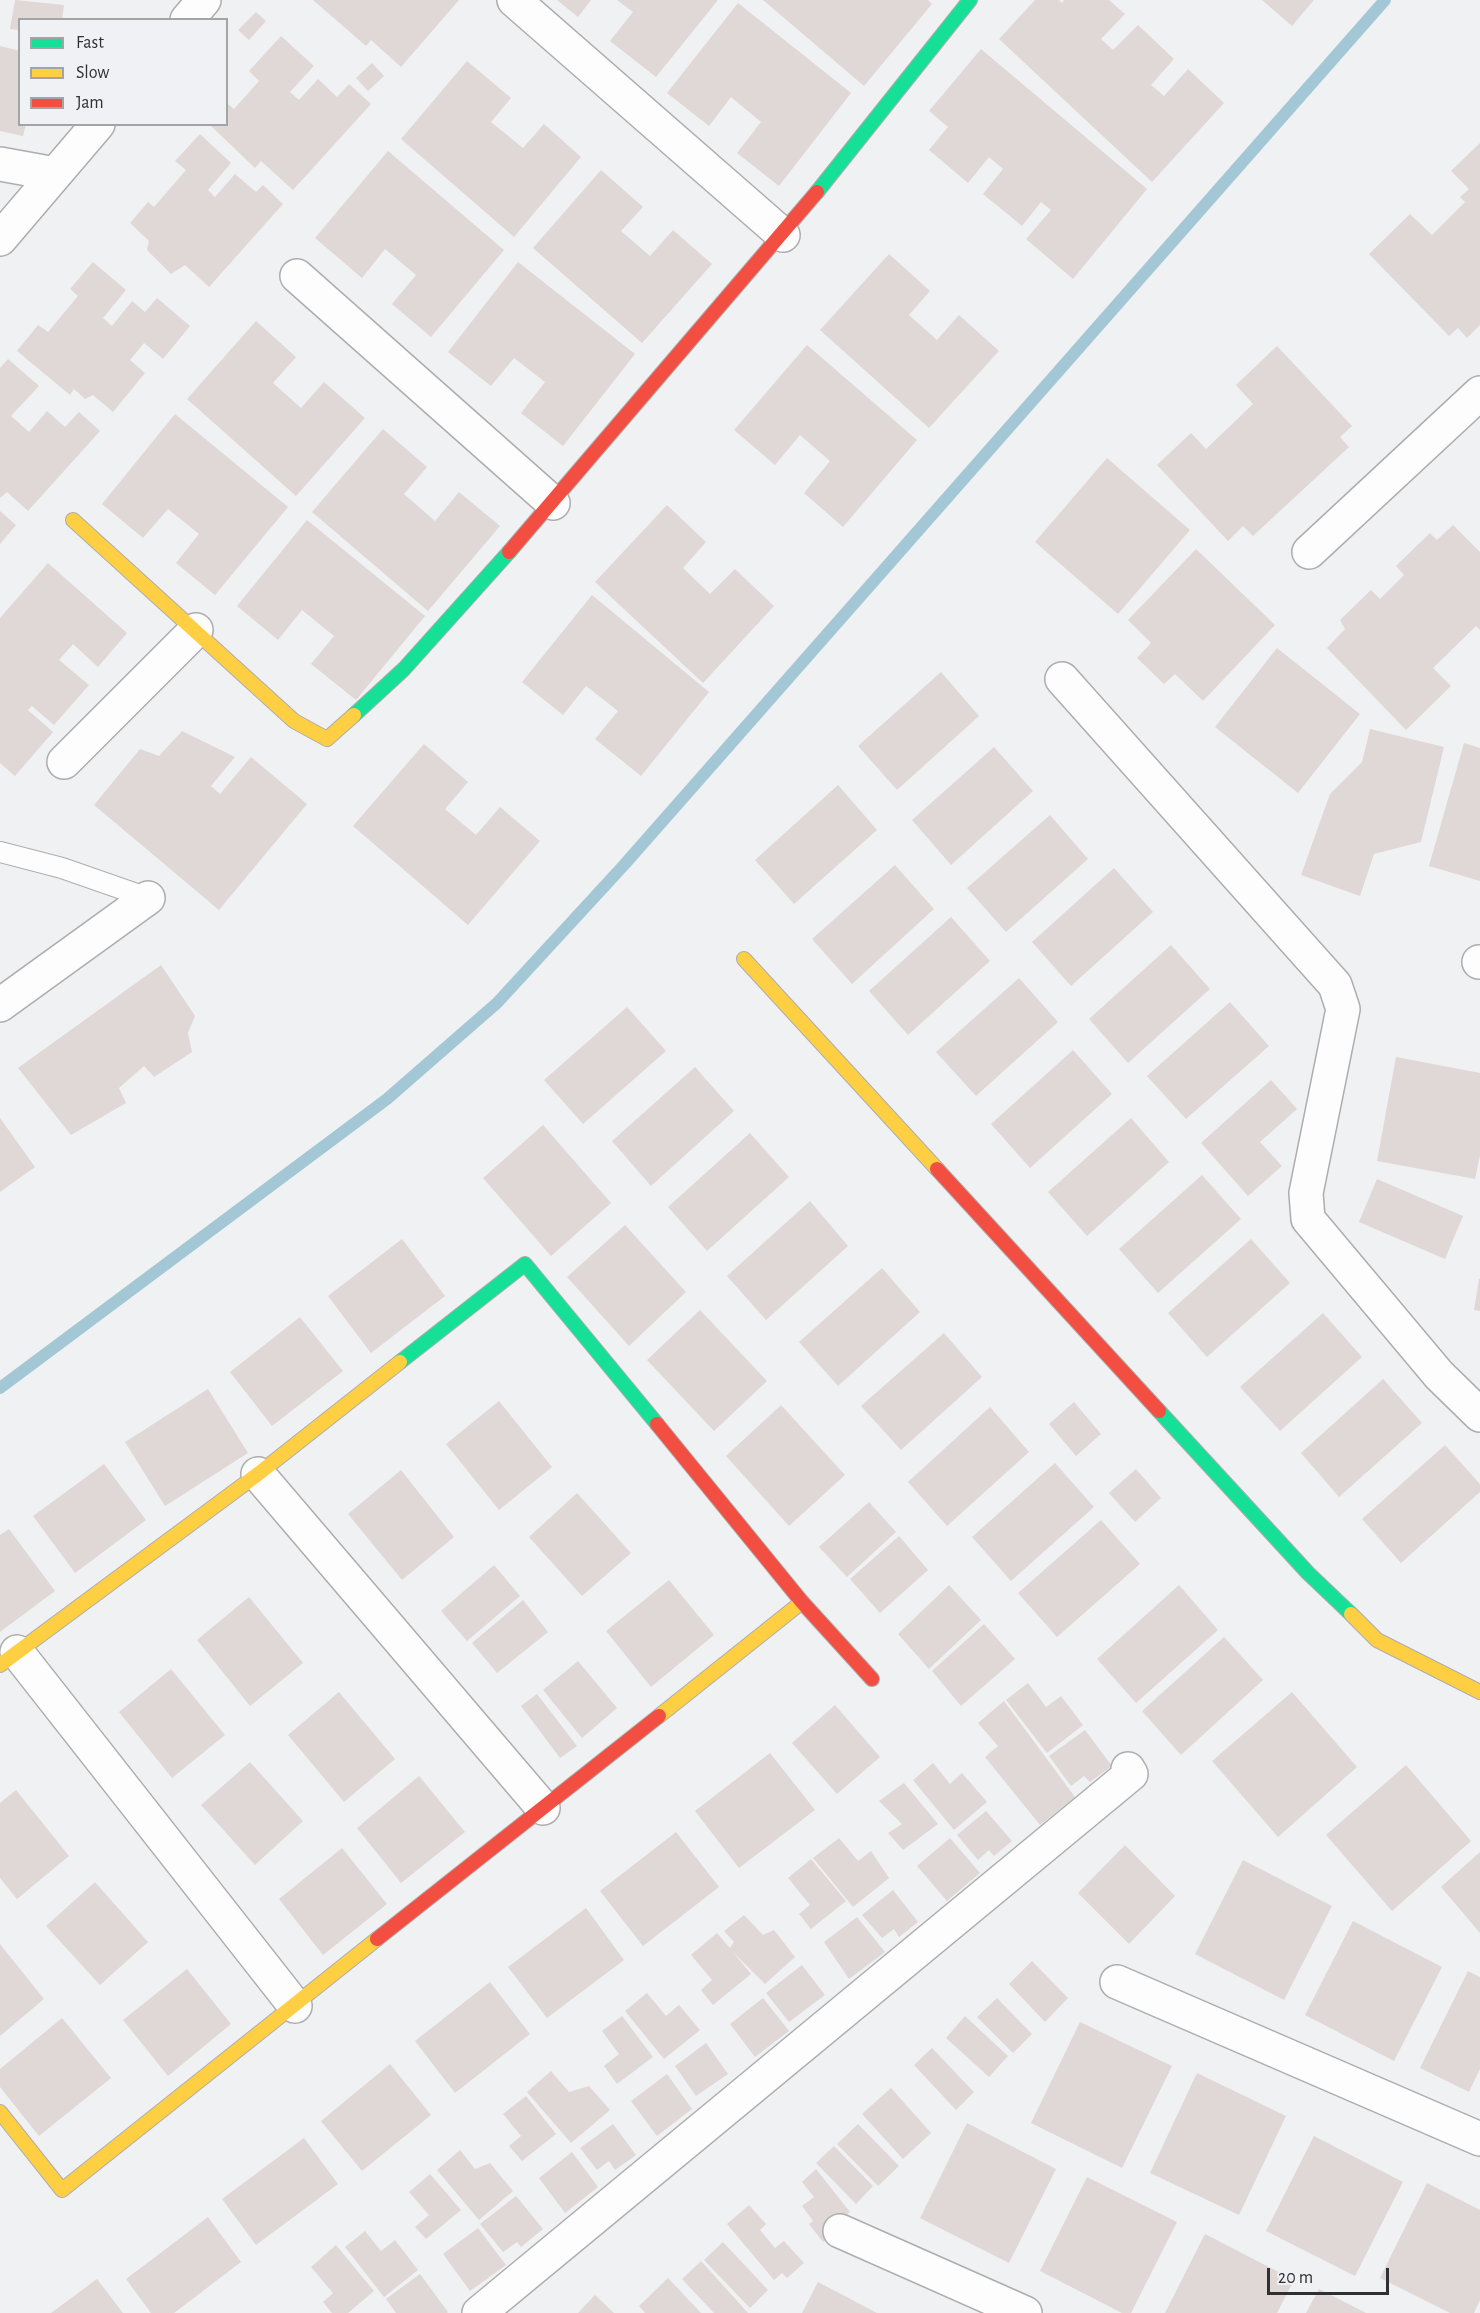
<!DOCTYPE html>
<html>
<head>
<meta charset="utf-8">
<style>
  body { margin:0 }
  #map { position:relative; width:1480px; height:2313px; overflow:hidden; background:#f0f1f3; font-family:"Alegreya Sans",sans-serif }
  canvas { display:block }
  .legend { position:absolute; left:18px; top:18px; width:210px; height:108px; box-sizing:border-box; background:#eff1f4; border:2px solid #a2a4a6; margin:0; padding:8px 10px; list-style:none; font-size:18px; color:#2f3031 }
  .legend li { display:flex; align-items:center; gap:12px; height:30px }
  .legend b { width:30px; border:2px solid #a2a4a6 }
  .scale { position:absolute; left:1267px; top:2268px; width:122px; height:27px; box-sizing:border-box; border:3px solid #2f3031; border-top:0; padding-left:8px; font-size:18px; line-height:21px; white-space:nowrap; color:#2f3031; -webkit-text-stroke:4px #eff1f4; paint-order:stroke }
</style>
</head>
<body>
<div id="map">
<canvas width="1480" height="2313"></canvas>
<ul class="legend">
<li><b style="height:8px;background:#16e098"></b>Fast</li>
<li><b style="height:8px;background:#ffcf43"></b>Slow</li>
<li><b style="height:8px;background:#f24e42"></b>Jam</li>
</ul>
<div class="scale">20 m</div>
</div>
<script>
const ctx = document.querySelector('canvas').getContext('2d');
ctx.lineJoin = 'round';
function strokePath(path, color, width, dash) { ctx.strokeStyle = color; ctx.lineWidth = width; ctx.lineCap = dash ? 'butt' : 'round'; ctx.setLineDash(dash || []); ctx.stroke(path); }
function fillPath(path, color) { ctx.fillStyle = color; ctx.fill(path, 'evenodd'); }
strokePath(new Path2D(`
  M 0,1388 L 387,1099 L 497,1003 L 624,865 L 1385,0`), '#a4c7d6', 12);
fillPath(new Path2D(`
  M 15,0 L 64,5 L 62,20 L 20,20 L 20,30 L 10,29 Z
  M 313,0 L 459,0 L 401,67 L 371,40 L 366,46 Z
  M 557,0 L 591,0 L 578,17 Z
  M 617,0 L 718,0 L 656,77 L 610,41 L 633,12 Z
  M 763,0 L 928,0 L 932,4 L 864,86 Z
  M 1035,0 L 1059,0 L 1062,3 L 1064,0 L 1109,0 L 1125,14 L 1101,39 L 1113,50 L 1138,25 L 1174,59 L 1151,85 L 1164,96 L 1188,69 L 1224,103 L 1152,182 L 999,39 Z
  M 1262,0 L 1314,0 L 1292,26 Z
  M 738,3 L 851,93 L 779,186 L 737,153 L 761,122 L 731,97 L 709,126 L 667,93 Z
  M 256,12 L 266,21 L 249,40 L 238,30 Z
  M 281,36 L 314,66 L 290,92 L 299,100 L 318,79 L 337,97 L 349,84 L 371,104 L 293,190 L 261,161 L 255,168 L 209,124 L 226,124 L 226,105 L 228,104 L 234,109 L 259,81 L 249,71 Z
  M 0,46 L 20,51 L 20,124 L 26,124 L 23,136 L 0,131 Z
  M 981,49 L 1147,189 L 1073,279 L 1026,239 L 1051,210 L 1041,202 L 1022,226 L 983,194 L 1003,169 L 989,157 L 968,183 L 929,150 L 948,127 L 929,111 Z
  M 467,61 L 511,98 L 491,122 L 523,148 L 544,124 L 581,157 L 514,237 L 401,139 Z
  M 372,63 L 384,76 L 368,91 L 356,78 Z
  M 200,134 L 231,163 L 208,190 L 215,197 L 235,174 L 256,192 L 263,185 L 283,204 L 209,287 L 185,265 L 171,274 L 147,250 L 149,241 L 130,223 L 148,202 L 154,207 L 186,170 L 175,161 Z
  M 1480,143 L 1480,325 L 1467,338 L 1458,328 L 1449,336 L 1369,254 L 1410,214 L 1432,235 L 1465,202 L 1460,197 L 1469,189 L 1451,171 Z
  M 388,151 L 504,250 L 431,337 L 392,304 L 416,275 L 385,249 L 362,278 L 315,238 Z
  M 601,170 L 643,207 L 621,231 L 650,256 L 673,230 L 712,264 L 642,343 L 533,248 Z
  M 889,254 L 930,291 L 909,315 L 937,340 L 959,315 L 999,351 L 929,428 L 820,330 Z
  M 93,262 L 126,290 L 103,318 L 112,326 L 132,301 L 145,312 L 157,298 L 190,326 L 163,359 L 144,343 L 130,360 L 145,373 L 113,412 L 93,395 L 85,399 L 74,389 L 70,395 L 17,351 L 38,325 L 48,332 L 78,296 L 70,289 Z
  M 518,262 L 635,354 L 563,446 L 521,413 L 545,382 L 514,358 L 491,386 L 448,352 Z
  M 256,321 L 296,357 L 273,383 L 301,408 L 324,382 L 365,418 L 296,496 L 187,399 Z
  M 807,345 L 917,440 L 843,527 L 804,493 L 830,461 L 800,435 L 775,465 L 734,430 Z
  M 1277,346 L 1352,426 L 1340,437 L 1349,447 L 1253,536 L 1243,526 L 1228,541 L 1157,465 L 1191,433 L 1206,449 L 1253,404 L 1236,385 Z
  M 8,359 L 39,386 L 11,416 L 29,432 L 47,411 L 65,427 L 79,412 L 100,431 L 28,511 L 7,492 L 0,498 L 0,368 Z
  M 175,414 L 288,507 L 215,595 L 176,563 L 199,534 L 168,509 L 143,538 L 102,504 Z
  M 383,429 L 427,467 L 404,494 L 435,521 L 459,492 L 500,526 L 428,611 L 312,512 Z
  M 1107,458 L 1190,530 L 1118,614 L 1035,542 Z
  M 667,505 L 706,542 L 683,568 L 710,594 L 735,569 L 774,606 L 703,683 L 595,582 Z
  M 0,511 L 16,525 L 0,544 Z
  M 307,520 L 425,616 L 356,700 L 311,664 L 334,636 L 302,610 L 278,640 L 237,606 Z
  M 1453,525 L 1480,552 L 1480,630 L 1476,626 L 1433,668 L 1451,686 L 1406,730 L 1327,648 L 1345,629 L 1340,620 L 1371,590 L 1380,599 L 1404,575 L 1396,566 L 1430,533 L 1437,540 Z
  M 1196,549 L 1275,625 L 1203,701 L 1175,674 L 1164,684 L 1137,658 L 1151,643 L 1128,620 Z
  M 48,563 L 127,633 L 98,667 L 73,644 L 59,660 L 89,685 L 54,725 L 32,706 L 28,710 L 53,732 L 15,776 L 0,763 L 0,618 Z
  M 592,595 L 709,692 L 641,776 L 595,739 L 618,711 L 586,686 L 563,715 L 522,682 Z
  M 1277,648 L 1360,714 L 1298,793 L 1215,727 Z
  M 941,672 L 979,716 L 897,790 L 858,746 Z
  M 1370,729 L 1444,747 L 1421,842 L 1374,854 L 1360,896 L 1301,875 L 1330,794 L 1362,762 Z
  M 182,731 L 235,757 L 211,786 L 220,794 L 251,757 L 307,804 L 219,910 L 94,805 L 140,749 L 159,756 Z
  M 1464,743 L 1480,748 L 1480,881 L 1429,866 Z
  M 424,744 L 468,782 L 445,809 L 476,835 L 500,807 L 540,841 L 468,925 L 353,826 Z
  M 994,747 L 1033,791 L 951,865 L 912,820 Z
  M 838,785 L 877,830 L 794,904 L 755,860 Z
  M 1050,815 L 1088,859 L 1006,932 L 967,888 Z
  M 895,865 L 934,909 L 852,984 L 812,939 Z
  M 1114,868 L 1153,912 L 1071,986 L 1032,942 Z
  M 951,917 L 990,961 L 908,1035 L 869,991 Z
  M 1171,945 L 1210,989 L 1128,1063 L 1089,1019 Z
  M 161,965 L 195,1016 L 188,1033 L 192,1052 L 154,1077 L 144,1066 L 119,1088 L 126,1103 L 71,1135 L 18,1068 Z
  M 1019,978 L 1058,1022 L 976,1096 L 936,1052 Z
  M 1230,1002 L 1269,1046 L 1186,1119 L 1147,1076 Z
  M 627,1007 L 666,1051 L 583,1124 L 544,1080 Z
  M 1073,1050 L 1112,1094 L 1030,1168 L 991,1124 Z
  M 1396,1057 L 1480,1073 L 1480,1155 L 1475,1179 L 1377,1161 Z
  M 695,1067 L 734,1111 L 651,1186 L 612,1141 Z
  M 1271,1080 L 1297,1109 L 1260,1142 L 1282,1166 L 1248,1196 L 1201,1143 Z
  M 0,1118 L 35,1167 L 0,1192 Z
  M 1131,1118 L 1169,1162 L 1087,1236 L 1048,1192 Z
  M 543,1125 L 611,1203 L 551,1256 L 483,1178 Z
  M 750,1133 L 789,1177 L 707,1251 L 668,1207 Z
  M 1202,1175 L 1241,1219 L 1158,1293 L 1119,1249 Z
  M 1377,1179 L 1463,1216 L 1445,1259 L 1359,1222 Z
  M 810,1201 L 848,1246 L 766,1320 L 727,1276 Z
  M 625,1225 L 686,1292 L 629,1346 L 567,1277 Z
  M 402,1239 L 445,1296 L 371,1353 L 328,1296 Z
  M 1251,1239 L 1290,1283 L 1207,1357 L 1168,1313 Z
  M 882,1268 L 920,1312 L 838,1386 L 799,1342 Z
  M 1479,1279 L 1480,1279 L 1480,1311 L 1474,1310 Z
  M 700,1310 L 767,1381 L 714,1431 L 647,1360 Z
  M 1323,1313 L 1362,1357 L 1280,1431 L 1240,1387 Z
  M 300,1317 L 343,1371 L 272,1426 L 230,1372 Z
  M 944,1333 L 982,1377 L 901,1450 L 861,1406 Z
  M 1383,1379 L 1422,1423 L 1339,1497 L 1301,1453 Z
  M 208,1389 L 248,1453 L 165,1506 L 125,1442 Z
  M 499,1401 L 552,1467 L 499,1510 L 446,1444 Z
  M 1074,1402 L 1101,1434 L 1076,1456 L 1049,1424 Z
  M 781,1405 L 845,1475 L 789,1526 L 726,1456 Z
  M 990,1407 L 1029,1452 L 947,1526 L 908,1482 Z
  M 1445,1445 L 1480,1484 L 1480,1492 L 1401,1563 L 1362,1519 Z
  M 1055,1463 L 1094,1507 L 1011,1581 L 972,1537 Z
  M 104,1464 L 146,1520 L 75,1573 L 33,1516 Z
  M 1136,1469 L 1161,1498 L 1135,1522 L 1109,1493 Z
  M 401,1470 L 454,1537 L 402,1580 L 348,1514 Z
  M 577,1493 L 631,1553 L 582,1596 L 529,1537 Z
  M 869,1502 L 896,1532 L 847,1577 L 819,1547 Z
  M 1101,1520 L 1140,1564 L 1057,1637 L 1018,1593 Z
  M 9,1529 L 55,1591 L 0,1632 L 0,1535 Z
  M 899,1536 L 928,1570 L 880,1613 L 850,1579 Z
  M 494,1565 L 520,1596 L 467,1641 L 441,1611 Z
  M 669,1580 L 714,1635 L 651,1687 L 606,1631 Z
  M 949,1585 L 981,1620 L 929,1669 L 898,1634 Z
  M 1179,1585 L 1218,1630 L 1136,1703 L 1097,1659 Z
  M 249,1597 L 303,1663 L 250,1706 L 197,1640 Z
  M 523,1600 L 548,1632 L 497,1673 L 472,1643 Z
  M 984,1624 L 1015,1659 L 961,1706 L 932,1671 Z
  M 1224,1637 L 1263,1680 L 1181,1755 L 1142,1711 Z
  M 578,1661 L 617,1708 L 582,1738 L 543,1690 Z
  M 171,1669 L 225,1735 L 172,1778 L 119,1712 Z
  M 1028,1683 L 1046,1707 L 1061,1696 L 1083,1725 L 1047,1753 L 1006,1700 Z
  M 339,1692 L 395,1759 L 344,1802 L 288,1735 Z
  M 1292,1692 L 1357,1767 L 1278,1837 L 1212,1761 Z
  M 537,1694 L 577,1746 L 560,1758 L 521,1706 Z
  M 1004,1701 L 1075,1797 L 1040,1825 L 985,1757 L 998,1746 L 978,1723 Z
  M 835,1705 L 880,1757 L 837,1794 L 792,1743 Z
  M 1085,1730 L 1112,1766 L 1090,1782 L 1084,1776 L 1071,1786 L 1049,1756 Z
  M 770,1753 L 815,1810 L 739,1868 L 695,1811 Z
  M 250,1762 L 303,1821 L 255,1865 L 201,1805 Z
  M 933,1763 L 950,1784 L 962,1773 L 987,1802 L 954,1830 L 913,1780 Z
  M 1406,1765 L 1471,1841 L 1392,1911 L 1326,1835 Z
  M 419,1776 L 465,1832 L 401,1883 L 357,1828 Z
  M 904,1783 L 938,1824 L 903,1850 L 888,1833 L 902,1824 L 879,1801 Z
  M 16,1790 L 69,1856 L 17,1899 L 0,1878 L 0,1803 Z
  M 986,1811 L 1012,1841 L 994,1856 L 989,1850 L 978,1860 L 957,1835 Z
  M 676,1832 L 719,1887 L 643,1946 L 600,1891 Z
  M 839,1838 L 858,1861 L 871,1851 L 889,1878 L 853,1907 L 813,1858 Z
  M 950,1838 L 980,1873 L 947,1901 L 917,1866 Z
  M 1125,1845 L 1175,1896 L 1129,1944 L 1078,1893 Z
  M 342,1848 L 387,1904 L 323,1955 L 279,1899 Z
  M 1480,1852 L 1480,1933 L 1441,1887 Z
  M 811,1859 L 846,1901 L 811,1929 L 799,1914 L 810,1905 L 788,1878 Z
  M 1243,1860 L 1332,1906 L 1284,2000 L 1195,1954 Z
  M 95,1882 L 148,1942 L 100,1985 L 46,1926 Z
  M 893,1890 L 918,1922 L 899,1937 L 894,1929 L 882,1938 L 862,1915 Z
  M 586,1908 L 624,1960 L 547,2018 L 508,1967 Z
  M 744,1915 L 763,1935 L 774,1930 L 795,1957 L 765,1984 L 733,1952 L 751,1974 L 713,2005 L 701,1990 L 712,1980 L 691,1955 L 717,1933 L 730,1948 L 734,1942 L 724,1931 Z
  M 857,1917 L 885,1952 L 849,1979 L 824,1942 Z
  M 1353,1921 L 1442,1967 L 1394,2061 L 1305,2015 Z
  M 0,1944 L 44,1999 L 0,2036 Z
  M 1032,1961 L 1068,1998 L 1045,2022 L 1009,1984 Z
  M 802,1965 L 825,1995 L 789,2022 L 766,1993 Z
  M 187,1969 L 231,2024 L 168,2076 L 123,2020 Z
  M 1468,1971 L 1480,1977 L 1480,2069 L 1469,2092 L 1420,2068 Z
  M 490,1982 L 530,2034 L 455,2093 L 415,2041 Z
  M 647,1993 L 666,2016 L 679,2005 L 700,2030 L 664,2059 L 625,2011 Z
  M 763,1998 L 789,2031 L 755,2057 L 730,2024 Z
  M 997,1998 L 1032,2034 L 1013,2053 L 977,2017 Z
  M 622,2016 L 653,2057 L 617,2084 L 604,2066 L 619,2054 L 602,2031 Z
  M 965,2016 L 1008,2056 L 989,2077 L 946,2038 Z
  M 62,2018 L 111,2078 L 39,2136 L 0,2087 L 0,2069 Z
  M 1080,2022 L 1172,2066 L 1122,2168 L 1031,2123 Z
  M 706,2043 L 728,2074 L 696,2096 L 675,2066 Z
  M 932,2048 L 974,2092 L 956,2110 L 914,2065 Z
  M 390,2064 L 431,2115 L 362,2171 L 321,2121 Z
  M 551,2071 L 569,2092 L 589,2086 L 610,2110 L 571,2143 L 527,2092 Z
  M 1197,2073 L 1286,2116 L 1239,2215 L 1150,2173 Z
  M 667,2074 L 692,2109 L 657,2136 L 631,2101 Z
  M 891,2088 L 931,2133 L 903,2159 L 862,2114 Z
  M 526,2096 L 556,2134 L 522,2161 L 509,2146 L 521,2136 L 503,2114 Z
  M 967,2123 L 1056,2169 L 1009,2263 L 920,2218 Z
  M 613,2124 L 636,2155 L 615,2170 L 609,2161 L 597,2170 L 580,2148 Z
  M 858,2124 L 899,2166 L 878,2186 L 837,2144 Z
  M 1314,2136 L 1403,2182 L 1355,2276 L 1266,2231 Z
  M 304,2138 L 338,2184 L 256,2245 L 222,2199 Z
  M 834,2146 L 873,2186 L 856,2204 L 816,2163 Z
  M 460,2150 L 475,2169 L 490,2163 L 513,2191 L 479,2220 L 437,2170 Z
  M 572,2152 L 598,2187 L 565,2213 L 539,2178 Z
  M 816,2169 L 850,2212 L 838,2222 L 839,2229 L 823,2242 L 809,2224 L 813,2221 L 802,2206 L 814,2197 L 802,2182 Z
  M 430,2174 L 461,2210 L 426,2239 L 415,2227 L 429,2215 L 409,2192 Z
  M 1087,2177 L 1177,2222 L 1131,2313 L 1122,2313 L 1040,2271 Z
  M 1427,2183 L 1480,2210 L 1480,2300 L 1474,2313 L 1450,2313 L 1380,2278 Z
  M 516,2196 L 543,2229 L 521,2247 L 517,2242 L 503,2252 L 480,2224 Z
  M 749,2205 L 766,2224 L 760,2230 L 775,2248 L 784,2241 L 804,2263 L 787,2278 L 782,2273 L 774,2280 L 727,2224 Z
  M 208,2217 L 241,2262 L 174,2313 L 151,2313 L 126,2279 Z
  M 478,2228 L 506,2265 L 470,2291 L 443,2254 Z
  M 365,2231 L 381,2251 L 395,2240 L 418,2270 L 384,2297 L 345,2247 Z
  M 1205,2234 L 1294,2280 L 1277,2313 L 1165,2313 Z
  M 723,2242 L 768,2290 L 750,2308 L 704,2260 Z
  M 336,2245 L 374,2291 L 348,2313 L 332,2313 L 323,2302 L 333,2293 L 311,2267 Z
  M 701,2261 L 748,2313 L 714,2313 L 682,2279 Z
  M 420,2274 L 448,2312 L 447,2313 L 396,2313 L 386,2299 Z
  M 668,2278 L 701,2313 L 645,2313 L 639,2306 Z
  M 97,2279 L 123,2313 L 51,2313 Z
  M 818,2282 L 877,2313 L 802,2313 Z
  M 1319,2289 L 1366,2313 L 1306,2313 Z
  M 595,2295 L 614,2313 L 578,2313 Z`), '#e0d7d7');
const lane = new Path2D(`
  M 0,852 L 62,868 L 148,898`);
const street = new Path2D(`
  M 514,0 L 783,235
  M 187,20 L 204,0
  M 0,164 L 55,174
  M 0,239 L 98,124
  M 297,276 L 553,503
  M 1309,552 L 1480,393
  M 1062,679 L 1335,985 L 1343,1009 L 1306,1193 L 1308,1219 L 1439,1375 L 1480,1415
  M 64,762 L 196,630
  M 1479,962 L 1480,962
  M 0,1005 L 148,898
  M 258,1474 L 543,1808
  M 17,1652 L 295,2006
  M 1117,1982 L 1480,2139
  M 840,2231 L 1025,2313
  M 479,2313 L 1131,1774 L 1128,1769`);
const fast = new Path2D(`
  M 817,192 L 970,0
  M 354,715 L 404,669 L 509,552
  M 400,1362 L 525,1264 L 657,1424
  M 1159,1411 L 1308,1573 L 1351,1614`);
const slow = new Path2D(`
  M 73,520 L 294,721 L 327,739 L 354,715
  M 744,959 L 937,1169
  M 1351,1614 L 1377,1640 L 1480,1692
  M 0,1665 L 258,1474 L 400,1362
  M 659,1716 L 802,1602
  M 0,2112 L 62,2190 L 377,1939`);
const jam = new Path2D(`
  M 509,552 L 817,192
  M 937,1169 L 1159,1411
  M 657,1424 L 802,1602 L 872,1679
  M 377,1939 L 659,1716`);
strokePath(lane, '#adadaf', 22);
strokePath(street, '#adadaf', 36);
strokePath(fast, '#adadaf', 16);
strokePath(slow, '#adadaf', 16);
strokePath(jam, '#adadaf', 16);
strokePath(lane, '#fdfdfd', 20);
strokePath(street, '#fdfdfd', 33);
strokePath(fast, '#16e098', 14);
strokePath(slow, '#ffcf43', 14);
strokePath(jam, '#f24e42', 14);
</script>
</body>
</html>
